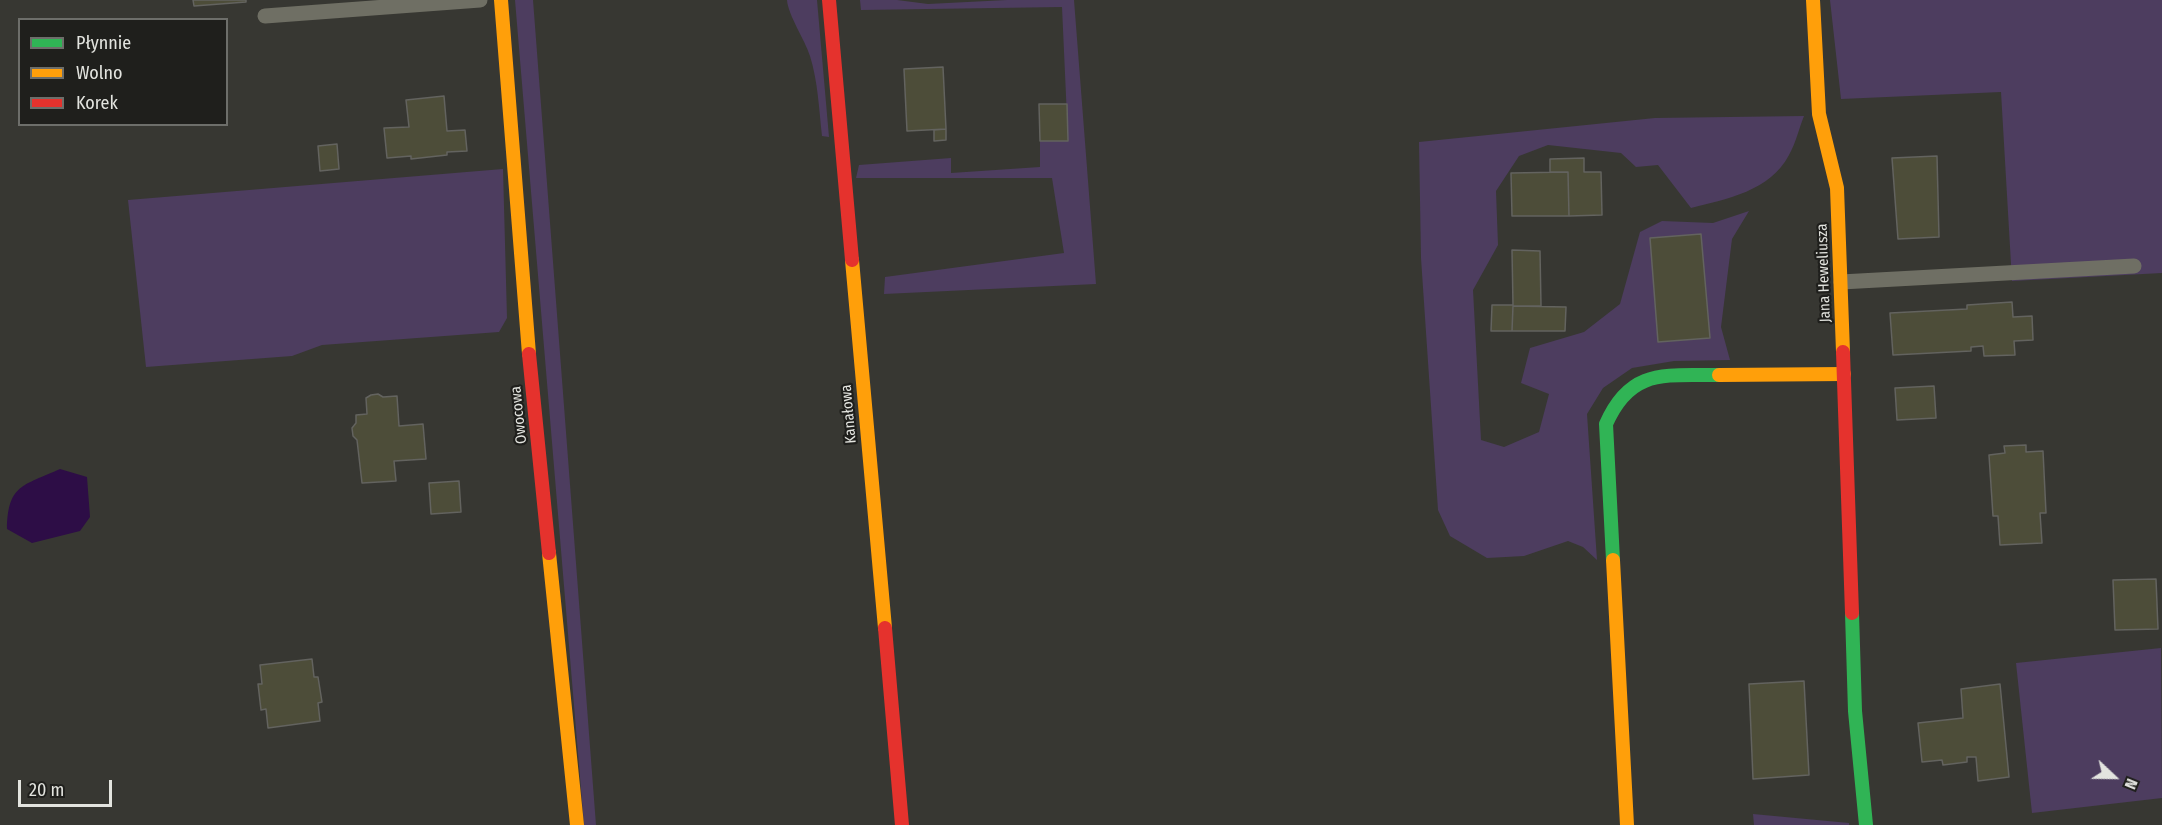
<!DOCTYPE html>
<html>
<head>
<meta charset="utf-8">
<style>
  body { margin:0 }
  #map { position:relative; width:2162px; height:825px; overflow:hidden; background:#373732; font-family:"Fira Sans Condensed",sans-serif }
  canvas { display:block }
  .legend { position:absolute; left:18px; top:18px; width:210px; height:108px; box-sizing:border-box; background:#1f1f1c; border:2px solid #6d6e6a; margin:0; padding:8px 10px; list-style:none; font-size:18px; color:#e3e4df }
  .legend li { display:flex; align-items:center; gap:12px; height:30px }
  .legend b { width:30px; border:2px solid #6d6e6a }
  .north { position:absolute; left:2084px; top:747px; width:60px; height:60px; -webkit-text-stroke:4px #1f1f1c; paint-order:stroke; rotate:112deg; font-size:16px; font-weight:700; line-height:24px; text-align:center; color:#e3e4df }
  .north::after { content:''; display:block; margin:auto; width:21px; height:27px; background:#e3e4df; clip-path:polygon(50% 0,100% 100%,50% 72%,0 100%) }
  .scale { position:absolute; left:18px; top:780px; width:94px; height:27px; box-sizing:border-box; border:3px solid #e3e4df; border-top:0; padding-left:8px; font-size:18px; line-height:21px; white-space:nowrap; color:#e3e4df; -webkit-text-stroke:4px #1f1f1c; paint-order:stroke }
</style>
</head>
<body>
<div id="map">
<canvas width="2162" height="825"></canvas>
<ul class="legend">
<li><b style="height:8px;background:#30b455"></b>Płynnie</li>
<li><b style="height:8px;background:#ff9f0a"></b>Wolno</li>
<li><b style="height:8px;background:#e5322d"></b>Korek</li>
</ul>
<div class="north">N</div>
<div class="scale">20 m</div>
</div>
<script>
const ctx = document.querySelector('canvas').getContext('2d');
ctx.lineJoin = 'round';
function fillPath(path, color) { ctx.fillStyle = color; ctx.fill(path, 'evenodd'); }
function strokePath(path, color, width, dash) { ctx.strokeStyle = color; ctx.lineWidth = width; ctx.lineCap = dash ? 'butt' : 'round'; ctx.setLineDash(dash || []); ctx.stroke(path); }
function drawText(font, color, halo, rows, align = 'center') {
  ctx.font = font + ' "Fira Sans Condensed",sans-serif'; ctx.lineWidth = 4.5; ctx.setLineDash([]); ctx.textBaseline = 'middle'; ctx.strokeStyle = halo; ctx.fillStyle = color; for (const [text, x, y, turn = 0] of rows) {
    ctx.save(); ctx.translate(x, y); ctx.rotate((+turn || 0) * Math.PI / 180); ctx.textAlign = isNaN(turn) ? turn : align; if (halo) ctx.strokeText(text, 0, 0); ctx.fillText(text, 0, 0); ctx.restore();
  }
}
fillPath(new Path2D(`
  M 515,0 L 533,0 L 596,825 L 584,825 Z
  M 787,0 L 817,0 L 829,137 L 822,136 C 819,109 818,82 810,56 C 805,40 788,15 787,0 Z
  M 860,0 L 897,0 L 928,4 L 1007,0 L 1074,0 L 1096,284 L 884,294 L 885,277 L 1064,253 L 1052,178 L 856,178 L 859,165 L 951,158 L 951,173 L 1040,167 L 1040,141 L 1068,140 L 1062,7 L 861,10 Z
  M 1830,0 L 2162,0 L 2162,273 L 2012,281 L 2001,92 L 1841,99 Z
  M 1804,116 C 1799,128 1796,143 1789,155 C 1770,191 1727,199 1691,208 L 1658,165 L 1636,167 L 1621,153 L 1548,145 L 1519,156 L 1496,191 L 1498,245 L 1473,290 L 1481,440 L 1504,447 L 1539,432 L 1549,394 L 1521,383 L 1530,348 L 1584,332 L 1620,304 L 1640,232 L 1662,221 L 1713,223 L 1749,211 L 1732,239 L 1721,327 L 1730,360 L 1674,361 L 1632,368 L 1603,388 L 1587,414 L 1597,560 L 1583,547 L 1568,541 L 1524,556 L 1487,558 L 1450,536 L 1438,510 L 1421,258 L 1419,142 L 1655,118 Z
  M 503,169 L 507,318 L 499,332 L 322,345 L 292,356 L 146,367 L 128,200 Z
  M 2161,648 L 2162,798 L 2032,813 L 2016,663 Z
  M 1753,814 L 1849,823 L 1849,825 L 1754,825 Z`), '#4d3d5f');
fillPath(new Path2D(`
  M 60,469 L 87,477 L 90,517 L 80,531 L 32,543 L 7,529 C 8,484 23,486 60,469 Z`), '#2d0d46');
const building = new Path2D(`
  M 193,0 L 246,0 L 246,2 L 194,6 Z
  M 943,67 L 946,129 L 907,131 L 904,69 Z
  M 444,96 L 447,131 L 465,130 L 467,151 L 447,152 L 447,155 L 411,159 L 411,156 L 387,158 L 384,128 L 409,127 L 406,100 Z
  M 1039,104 L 1067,104 L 1068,141 L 1040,141 Z
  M 946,129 L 946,140 L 934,141 L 934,130 Z
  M 337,144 L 339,169 L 320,171 L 318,146 Z
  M 1937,156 L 1939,237 L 1898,239 L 1892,158 Z
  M 1584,158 L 1584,172 L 1601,172 L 1602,215 L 1569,216 L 1568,172 L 1550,172 L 1550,159 Z
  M 1568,172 L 1569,216 L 1512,216 L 1511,173 Z
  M 1701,234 L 1710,338 L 1658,342 L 1650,238 Z
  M 1512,250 L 1540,251 L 1541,306 L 1513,306 Z
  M 2012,302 L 2013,317 L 2032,316 L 2033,340 L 2014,341 L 2015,355 L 1984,356 L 1983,346 L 1971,347 L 1971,351 L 1893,355 L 1890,313 L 1967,309 L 1967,305 Z
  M 1492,305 L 1513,305 L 1512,331 L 1491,331 Z
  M 1513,306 L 1566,307 L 1565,331 L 1512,331 Z
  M 1934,386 L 1936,418 L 1897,420 L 1895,388 Z
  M 378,394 L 383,397 L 397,396 L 399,426 L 423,424 L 426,459 L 394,461 L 396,481 L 362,483 L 357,440 L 353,436 L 352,428 L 356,423 L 356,415 L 367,414 L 366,398 L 371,395 Z
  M 2026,445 L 2026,452 L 2043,451 L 2046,513 L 2040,513 L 2042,543 L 2000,545 L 1998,516 L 1993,516 L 1989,455 L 2005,453 L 2004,446 Z
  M 459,481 L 461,512 L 431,514 L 429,483 Z
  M 2156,579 L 2158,629 L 2115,630 L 2113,580 Z
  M 312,659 L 314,677 L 318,677 L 322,702 L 318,703 L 320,721 L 268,728 L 266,709 L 261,710 L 258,684 L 262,684 L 260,665 Z
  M 1804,681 L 1809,775 L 1753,779 L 1749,684 Z
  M 2000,684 L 2009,777 L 1978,781 L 1976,757 L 1967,757 L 1967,762 L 1943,765 L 1942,760 L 1922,762 L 1918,723 L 1963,718 L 1961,689 Z`);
fillPath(building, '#4d4d39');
strokePath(building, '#63635f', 1.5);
strokePath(new Path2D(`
  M 265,16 L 480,0
  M 1841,282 L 2134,266`), '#6f6f64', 15);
strokePath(new Path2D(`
  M 1613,560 L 1606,424 C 1631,367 1666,376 1719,375
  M 1852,613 L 1855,711 L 1866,825`), '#30b455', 14);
strokePath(new Path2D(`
  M 501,0 L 529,354
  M 1813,0 L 1819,114 L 1837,188 L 1843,352
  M 852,260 L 885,628
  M 1719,375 L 1844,374
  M 549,553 L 577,825
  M 1613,560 L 1627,825`), '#ff9f0a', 14);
strokePath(new Path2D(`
  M 829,0 L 852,260
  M 1843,352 L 1852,613
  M 529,354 L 549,553
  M 885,628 L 902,825`), '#e5322d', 14);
drawText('15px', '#e3e4df', '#1f1f1c', [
  ["Jana Heweliusza",1824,273,-92],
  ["Kanałowa",849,414,-95],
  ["Owocowa",519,415,-96]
]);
</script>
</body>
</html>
